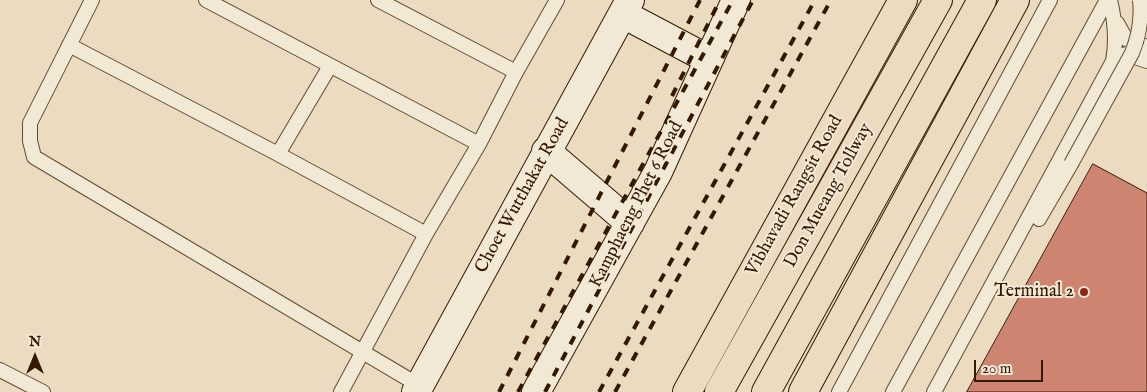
<!DOCTYPE html>
<html>
<head>
<meta charset="utf-8">
<style>
  body { margin:0 }
  #map { position:relative; width:1147px; height:392px; overflow:hidden; background:#ebdbc0; font-family:"IM FELL English",serif }
  canvas { display:block }
  .north { position:absolute; left:10px; top:332px; width:50px; height:50px; -webkit-text-stroke:4px #f2e8d6; paint-order:stroke; rotate:0deg; font-size:14px; font-weight:700; line-height:20px; text-align:center; color:#331900 }
  .north::after { content:''; display:block; margin:auto; width:18px; height:22px; background:#331900; clip-path:polygon(50% 0,100% 100%,50% 72%,0 100%) }
  .scale { position:absolute; left:974px; top:360px; width:69px; height:22px; box-sizing:border-box; border:2px solid #331900; border-top:0; padding-left:6px; font-size:15px; line-height:18px; white-space:nowrap; color:#331900; -webkit-text-stroke:4px #f2e8d6; paint-order:stroke }
</style>
</head>
<body>
<div id="map">
<canvas width="1147" height="392"></canvas>
<div class="north">N</div>
<div class="scale">20 m</div>
</div>
<script>
const ctx = document.querySelector('canvas').getContext('2d');
ctx.lineJoin = 'round';
function fillPath(path, color) { ctx.fillStyle = color; ctx.fill(path, 'evenodd'); }
function strokePath(path, color, width, dash) { ctx.strokeStyle = color; ctx.lineWidth = width; ctx.lineCap = dash ? 'butt' : 'round'; ctx.setLineDash(dash || []); ctx.stroke(path); }
function drawText(font, color, halo, rows, align = 'center') {
  ctx.font = font + ' "IM FELL English",serif'; ctx.lineWidth = 4; ctx.setLineDash([]); ctx.textBaseline = 'middle'; ctx.strokeStyle = halo; ctx.fillStyle = color; for (const [text, x, y, turn = 0] of rows) {
    ctx.save(); ctx.translate(x, y); ctx.rotate((+turn || 0) * Math.PI / 180); ctx.textAlign = isNaN(turn) ? turn : align; if (halo) ctx.strokeText(text, 0, 0); ctx.fillText(text, 0, 0); ctx.restore();
  }
}
const building = new Path2D(`
  M 1093,164 L 1147,193 L 1147,392 L 967,392 Z`);
fillPath(building, '#cd8471');
strokePath(building, '#331900', 1);
const service = new Path2D(`
  M 92,0 L 30,123 L 30,141 L 34,157 L 420,386
  M 206,0 L 479,144
  M 378,0 L 516,72
  M 1117,23 L 1126,39 L 1147,47
  M 69,45 L 278,154 L 330,66
  M 1120,57 L 1126,54 L 1147,61
  M 278,154 L 426,234
  M 1039,219 L 1071,164
  M 0,370 L 43,392
  M 341,392 L 426,234 L 479,144 L 516,72 L 557,0
  M 839,392 L 1050,0
  M 893,392 L 1107,0
  M 934,392 L 1113,61 C 1117,40 1115,21 1110,0`);
const secondary = new Path2D(`
  M 623,14 L 708,59
  M 546,151 L 630,223
  M 416,392 L 630,0
  M 536,392 L 658,172 L 736,0`);
const trunk = new Path2D(`
  M 687,392 L 903,0
  M 803,392 L 1015,0`);
const motorway = new Path2D(`
  M 719,392 L 938,0
  M 766,392 L 982,0`);
strokePath(service, '#614a30', 16);
strokePath(secondary, '#331900', 30);
strokePath(trunk, '#331900', 30);
strokePath(motorway, '#331900', 30);
strokePath(service, '#f2e8d6', 14);
strokePath(secondary, '#f2e8d6', 28);
strokePath(trunk, '#ebdbc0', 28);
strokePath(motorway, '#ebdbc0', 28);
strokePath(new Path2D(`
  M 672,96 L 720,0
  M 499,392 L 700,0
  M 518,392 L 733,0
  M 545,392 L 753,0
  M 599,392 L 815,0
  M 615,392 L 831,0`), '#331900', 4, [9, 9]);
const serviceBridge = new Path2D(`
  M 1071,164 L 1132,53 C 1139,36 1142,19 1140,0`);
strokePath(serviceBridge, '#614a30', 16, []);
strokePath(serviceBridge, '#f2e8d6', 14);
for (const [x, y, r, color] of [
  [1084,292,5,"#8f2418"]
]) { const dot = new Path2D(); dot.arc(x, y, r, 0, 2 * Math.PI); ctx.fillStyle = color; ctx.fill(dot); strokePath(dot, '#f2e8d6', 2); }
drawText('18px', '#331900', '#f2e8d6', [
  ["Choet Wutthakat Road",523,196,-61],
  ["Vibhavadi Rangsit Road",795,196,-61],
  ["Don Mueang Tollway",829,196,-61],
  ["Kamphaeng Phet 6 Road",637,205,-63]
]);
drawText('18px', '#331900', '#f2e8d6', [
  ["Terminal 2",1074,292]
], 'right');
</script>
</body>
</html>
